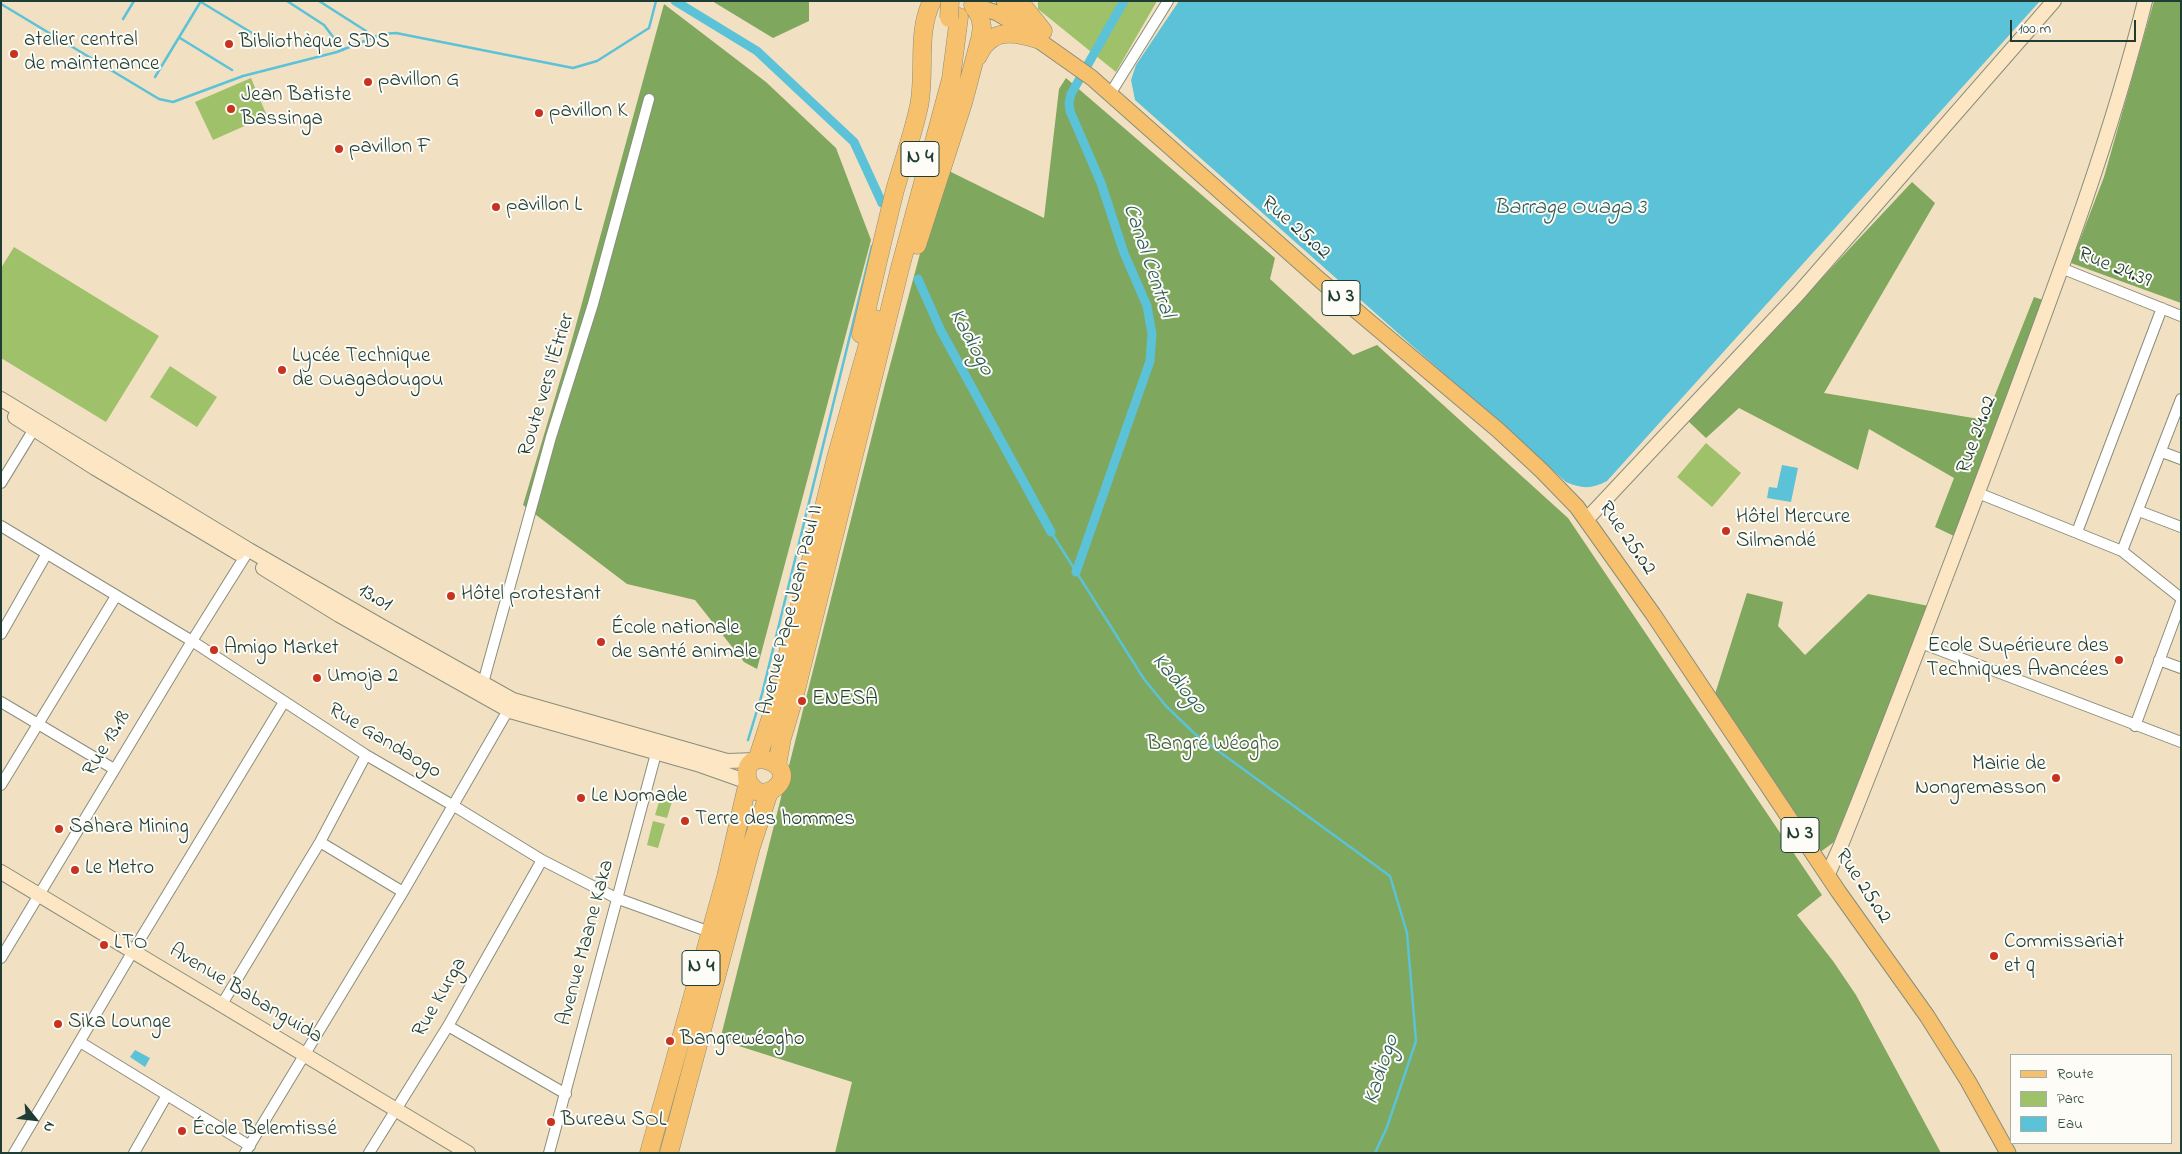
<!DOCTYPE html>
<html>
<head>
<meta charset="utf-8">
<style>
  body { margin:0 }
  #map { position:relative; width:2182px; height:1154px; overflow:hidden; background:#f2e0c3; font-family:"Indie Flower",sans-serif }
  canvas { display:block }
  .frame { position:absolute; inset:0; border:2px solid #1f3d34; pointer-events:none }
  .legend { position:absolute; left:2010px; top:1054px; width:162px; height:90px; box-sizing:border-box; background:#fdfcf7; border:1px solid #a4b0a9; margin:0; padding:6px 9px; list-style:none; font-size:15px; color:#1f3d34 }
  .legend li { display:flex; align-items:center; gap:10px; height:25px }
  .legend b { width:25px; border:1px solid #a4b0a9 }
  .north { position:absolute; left:10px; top:1094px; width:50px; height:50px; -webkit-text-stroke:4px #fdfcf7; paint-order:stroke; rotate:119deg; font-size:14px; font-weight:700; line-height:20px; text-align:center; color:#1f3d34 }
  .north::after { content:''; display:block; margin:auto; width:18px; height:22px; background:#1f3d34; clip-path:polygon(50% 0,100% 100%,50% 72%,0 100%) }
  .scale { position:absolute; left:2010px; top:20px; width:126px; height:22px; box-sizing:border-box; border:2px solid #1f3d34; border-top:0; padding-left:6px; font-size:15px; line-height:18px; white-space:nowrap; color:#1f3d34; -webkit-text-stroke:4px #fdfcf7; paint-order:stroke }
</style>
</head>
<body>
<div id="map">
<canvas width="2182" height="1154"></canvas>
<div class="frame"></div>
<ul class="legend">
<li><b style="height:6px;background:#f7c06c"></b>Route</li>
<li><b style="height:14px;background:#9fc16a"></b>Parc</li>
<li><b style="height:14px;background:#5bc2d7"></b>Eau</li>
</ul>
<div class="north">N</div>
<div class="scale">100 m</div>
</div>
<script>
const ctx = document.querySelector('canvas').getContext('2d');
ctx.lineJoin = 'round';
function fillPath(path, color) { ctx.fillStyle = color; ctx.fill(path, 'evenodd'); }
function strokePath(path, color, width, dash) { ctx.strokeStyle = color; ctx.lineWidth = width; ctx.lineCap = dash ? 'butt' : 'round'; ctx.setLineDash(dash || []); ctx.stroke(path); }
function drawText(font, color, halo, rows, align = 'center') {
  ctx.font = font + ' "Indie Flower",sans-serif'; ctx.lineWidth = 4; ctx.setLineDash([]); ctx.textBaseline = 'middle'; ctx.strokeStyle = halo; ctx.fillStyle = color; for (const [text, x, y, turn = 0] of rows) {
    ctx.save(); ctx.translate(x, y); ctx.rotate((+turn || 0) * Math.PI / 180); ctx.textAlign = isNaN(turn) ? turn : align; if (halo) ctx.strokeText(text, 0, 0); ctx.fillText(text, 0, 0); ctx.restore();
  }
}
fillPath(new Path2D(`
  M 1038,1 L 1157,1 L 1116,72 L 1038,9 Z
  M 251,78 L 267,116 L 213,140 L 195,102 Z
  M 14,247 L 159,336 L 106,422 L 1,358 L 1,268 Z
  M 170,366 L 217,397 L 197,427 L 150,397 Z
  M 1706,443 L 1741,473 L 1712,507 L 1677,477 Z
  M 662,792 L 674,795 L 667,818 L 655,815 Z
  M 653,821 L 665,824 L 658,848 L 647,845 Z`), '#9fc16a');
fillPath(new Path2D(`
  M 712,1 L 809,1 L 809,21 L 773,38 Z
  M 2154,1 L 2181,1 L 2181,303 L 2071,263 L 2104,177 Z
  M 664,4 L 766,82 L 836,148 L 871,240 L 757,669 L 744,662 L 695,600 L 627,584 L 523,505 L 568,354 Z
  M 1066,78 L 1275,258 L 1270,279 L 1353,355 L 1377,345 L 1568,518 L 1822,895 L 1797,915 L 1833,961 L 1856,995 L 1941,1153 L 835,1153 L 852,1082 L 720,1040 L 885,384 L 943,168 L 1044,218 L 1059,89 Z
  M 1912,182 L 1935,203 L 1824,393 L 1985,420 L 2034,297 L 2049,302 L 1956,537 L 1935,527 L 1954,478 L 1869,429 L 1858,470 L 1739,408 L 1706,438 L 1688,421 Z
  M 1747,593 L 1783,602 L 1778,626 L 1805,655 L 1868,594 L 1929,606 L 1834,842 L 1819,853 L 1715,694 Z`), '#7fa75e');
fillPath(new Path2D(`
  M 1179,1 L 2040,1 L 1607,481 C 1592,489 1582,489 1566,482 L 1135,100 L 1131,80 L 1136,65 Z
  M 1782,465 L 1798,468 L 1791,502 L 1767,498 L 1769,487 L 1777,488 Z
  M 135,1050 L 150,1058 L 145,1067 L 130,1057 Z`), '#5bc2d7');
strokePath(new Path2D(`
  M 287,1 L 324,25 L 343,50
  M 319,1 L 366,31
  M 201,2 L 252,33
  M 1,4 L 159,99 L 173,102 L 243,76 L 337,52 L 382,34 L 396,33 L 573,68 L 597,61 L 649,28 L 656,1
  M 123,19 L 134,1
  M 180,38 L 232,70
  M 155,77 L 201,1
  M 1051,532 L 1144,679 L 1166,706 L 1195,734 L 1390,876 L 1407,933 L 1416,1041 L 1387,1127 L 1375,1153
  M 748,740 L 762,694 L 872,246`), '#5bc2d7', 2.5);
strokePath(new Path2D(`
  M 675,1 L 757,51 L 854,142 L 882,203
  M 918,279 L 941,331 L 1051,532
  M 1076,572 L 1150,361 L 1152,334 L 1147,306 L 1124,253 L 1101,183 L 1070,111 L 1069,103 L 1071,94 L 1124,1`), '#5bc2d7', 9);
const street = new Path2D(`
  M 1110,94 L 1168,1
  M 2061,268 L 2181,316
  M 2162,452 L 2181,459
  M 1,483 L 37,424
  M 1978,493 L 2122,551 L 2181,598
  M 2139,511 L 2181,527
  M 1,526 L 192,641 L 366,755 L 454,806 L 542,860 L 616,898 L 710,932
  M 2077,532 L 2162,308
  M 2122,551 L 2181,399
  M 1,634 L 46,555
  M 1921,643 L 2181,742
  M 2159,660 L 2181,668
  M 483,683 L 551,437 L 593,304 L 649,99
  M 1,702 L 114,769
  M 2135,726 L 2181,602
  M 1,785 L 116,596
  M 320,842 L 403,892
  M 1,958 L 192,641 L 249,550
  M 222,1004 L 320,842 L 366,755
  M 448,1026 L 566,1094
  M 80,1042 L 250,1146
  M 14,1153 L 133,951 L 284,702
  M 134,1153 L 167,1095
  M 245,1153 L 403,892 L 511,705
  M 369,1153 L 448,1026 L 542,860
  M 549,1153 L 658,746`);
const secondary = new Path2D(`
  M 1,399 L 249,550 L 381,626 L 513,700 L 727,761 L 757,760
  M 15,417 L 95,468 L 238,553
  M 1587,519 L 1798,294 L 2054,1
  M 263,568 L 339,615 L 510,711 L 697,764 L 748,782
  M 1,872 L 468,1153
  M 1828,874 L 1841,845 C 1901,697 1957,548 2013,399 C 2062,268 2111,137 2145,1`);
const primary = new Path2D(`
  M 1004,1 L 1032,23
  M 973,5 L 997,13 L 1014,23 L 1092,78 L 1321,281 L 1498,430 L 1542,471 L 1577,507 L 1653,614 L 1838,891 L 1927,1016 L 1968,1081 L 2008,1153`);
const highway = new Path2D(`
  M 1019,1 L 1043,31
  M 978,56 C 991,27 1015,32 1040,40
  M 917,245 L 963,103 L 980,39 L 982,27 L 980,17 L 973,5
  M 861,334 C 872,286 883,238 895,190 C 903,162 913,134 919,106 C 926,71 916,33 932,1
  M 757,760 L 776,702 L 836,458 L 875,319
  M 777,765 L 782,738 L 794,698 L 900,268 L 951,79 L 959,17
  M 649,1153 L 726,877 L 748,782 C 738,740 803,765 775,788 C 769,793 763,794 756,791 L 748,782
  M 669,1153 L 751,847 L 769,792`);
strokePath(street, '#888e7c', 12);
strokePath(secondary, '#888e7c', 16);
strokePath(primary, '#888e7c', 17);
strokePath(highway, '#888e7c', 19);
strokePath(street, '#fff', 10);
strokePath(secondary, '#fce6c4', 14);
strokePath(primary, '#f7c06c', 15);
strokePath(highway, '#f7c06c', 18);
const highwayBridge = new Path2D(`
  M 949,18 L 950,1`);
strokePath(highwayBridge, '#888e7c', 19, []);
strokePath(highwayBridge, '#f7c06c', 18);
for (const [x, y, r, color] of [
  [229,44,5,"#c8321e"],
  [14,54,5,"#c8321e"],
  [368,82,5,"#c8321e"],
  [231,109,5,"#c8321e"],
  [539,113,5,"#c8321e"],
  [339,149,5,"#c8321e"],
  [496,207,5,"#c8321e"],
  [282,370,5,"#c8321e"],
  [1726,531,5,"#c8321e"],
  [451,596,5,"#c8321e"],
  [601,642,5,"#c8321e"],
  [214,650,5,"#c8321e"],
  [2119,660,5,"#c8321e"],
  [317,678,5,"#c8321e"],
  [802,701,5,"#c8321e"],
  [2056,778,5,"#c8321e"],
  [581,798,5,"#c8321e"],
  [685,821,5,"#c8321e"],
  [59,829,5,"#c8321e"],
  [75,870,5,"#c8321e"],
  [104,945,5,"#c8321e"],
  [1994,956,5,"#c8321e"],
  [58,1024,5,"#c8321e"],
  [670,1041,5,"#c8321e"],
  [551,1122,5,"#c8321e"],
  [182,1131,5,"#c8321e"]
]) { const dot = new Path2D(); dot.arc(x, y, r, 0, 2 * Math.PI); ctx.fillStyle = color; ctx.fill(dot); strokePath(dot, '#fdfcf7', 2); }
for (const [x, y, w] of [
  [920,159,38],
  [1341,298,38],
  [1800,835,38],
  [701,968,38]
]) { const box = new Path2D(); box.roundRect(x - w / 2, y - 17.5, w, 35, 4); ctx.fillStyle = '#fdfcf7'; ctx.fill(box); strokePath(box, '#1f3d34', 1); }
drawText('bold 20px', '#1f3d34', null, [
  ["N 4",920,159],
  ["N 3",1341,298],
  ["N 3",1800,835],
  ["N 4",701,968]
]);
drawText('21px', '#1f3d34', '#fdfcf7', [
  ["atelier central",24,42],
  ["de maintenance",24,66],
  ["Bibliothèque SDS",239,44],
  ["pavillon G",378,82],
  ["Jean Batiste",241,97],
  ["Bassinga",241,121],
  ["pavillon K",549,113],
  ["pavillon F",349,149],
  ["pavillon L",506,207],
  ["Lycée Technique",292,358],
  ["de Ouagadougou",292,382],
  ["Hôtel Mercure",1736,519],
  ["Silmandé",1736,543],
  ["Hôtel protestant",461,596],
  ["École nationale",611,630],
  ["de santé animale",611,654],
  ["Ecole Supérieure des",2109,648,"right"],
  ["Techniques Avancées",2109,672,"right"],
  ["Amigo Market",224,650],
  ["Umoja 2",327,678],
  ["ENESA",812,701],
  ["Mairie de",2046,766,"right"],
  ["Nongremasson",2046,790,"right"],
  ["Le Nomade",591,798],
  ["Terre des hommes",695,821],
  ["Sahara Mining",69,829],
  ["Le Metro",85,870],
  ["Commissariat",2004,944],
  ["et q",2004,968],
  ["LTO",114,945],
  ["Sika Lounge",68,1024],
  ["Bangrewéogho",680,1041],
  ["Bureau SOL",561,1122],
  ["École Belemtissé",192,1131]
], 'left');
drawText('21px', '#1f3d34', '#fdfcf7', [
  ["Rue 25.02",1295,229,41],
  ["Rue 24.39",2114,269,22],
  ["Route vers l'Étrier",548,385,-73],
  ["Rue 24.02",1978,435,-70],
  ["Rue 25.02",1626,539,55],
  ["13.01",374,599,30],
  ["Avenue Pape Jean Paul II",792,610,-76],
  ["Rue Gandaogo",384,742,31],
  ["Rue 13.18",108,744,-59],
  ["Rue 25.02",1862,887,56],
  ["Avenue Maane Kaka",587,943,-75],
  ["Avenue Babanguida",245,995,31],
  ["Rue Kurga",441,998,-60]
]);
drawText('21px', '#3f5e42', '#fdfcf7', [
  ["Bangré Wéogho",1213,746]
]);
drawText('italic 22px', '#2e5e5d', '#fdfcf7', [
  ["Barrage Ouaga 3",1570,209],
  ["Canal Central",1147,261,71],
  ["Kadiogo",970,343,62],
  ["Kadiogo",1178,685,49],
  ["Kadiogo",1383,1070,-72]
]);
</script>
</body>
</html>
